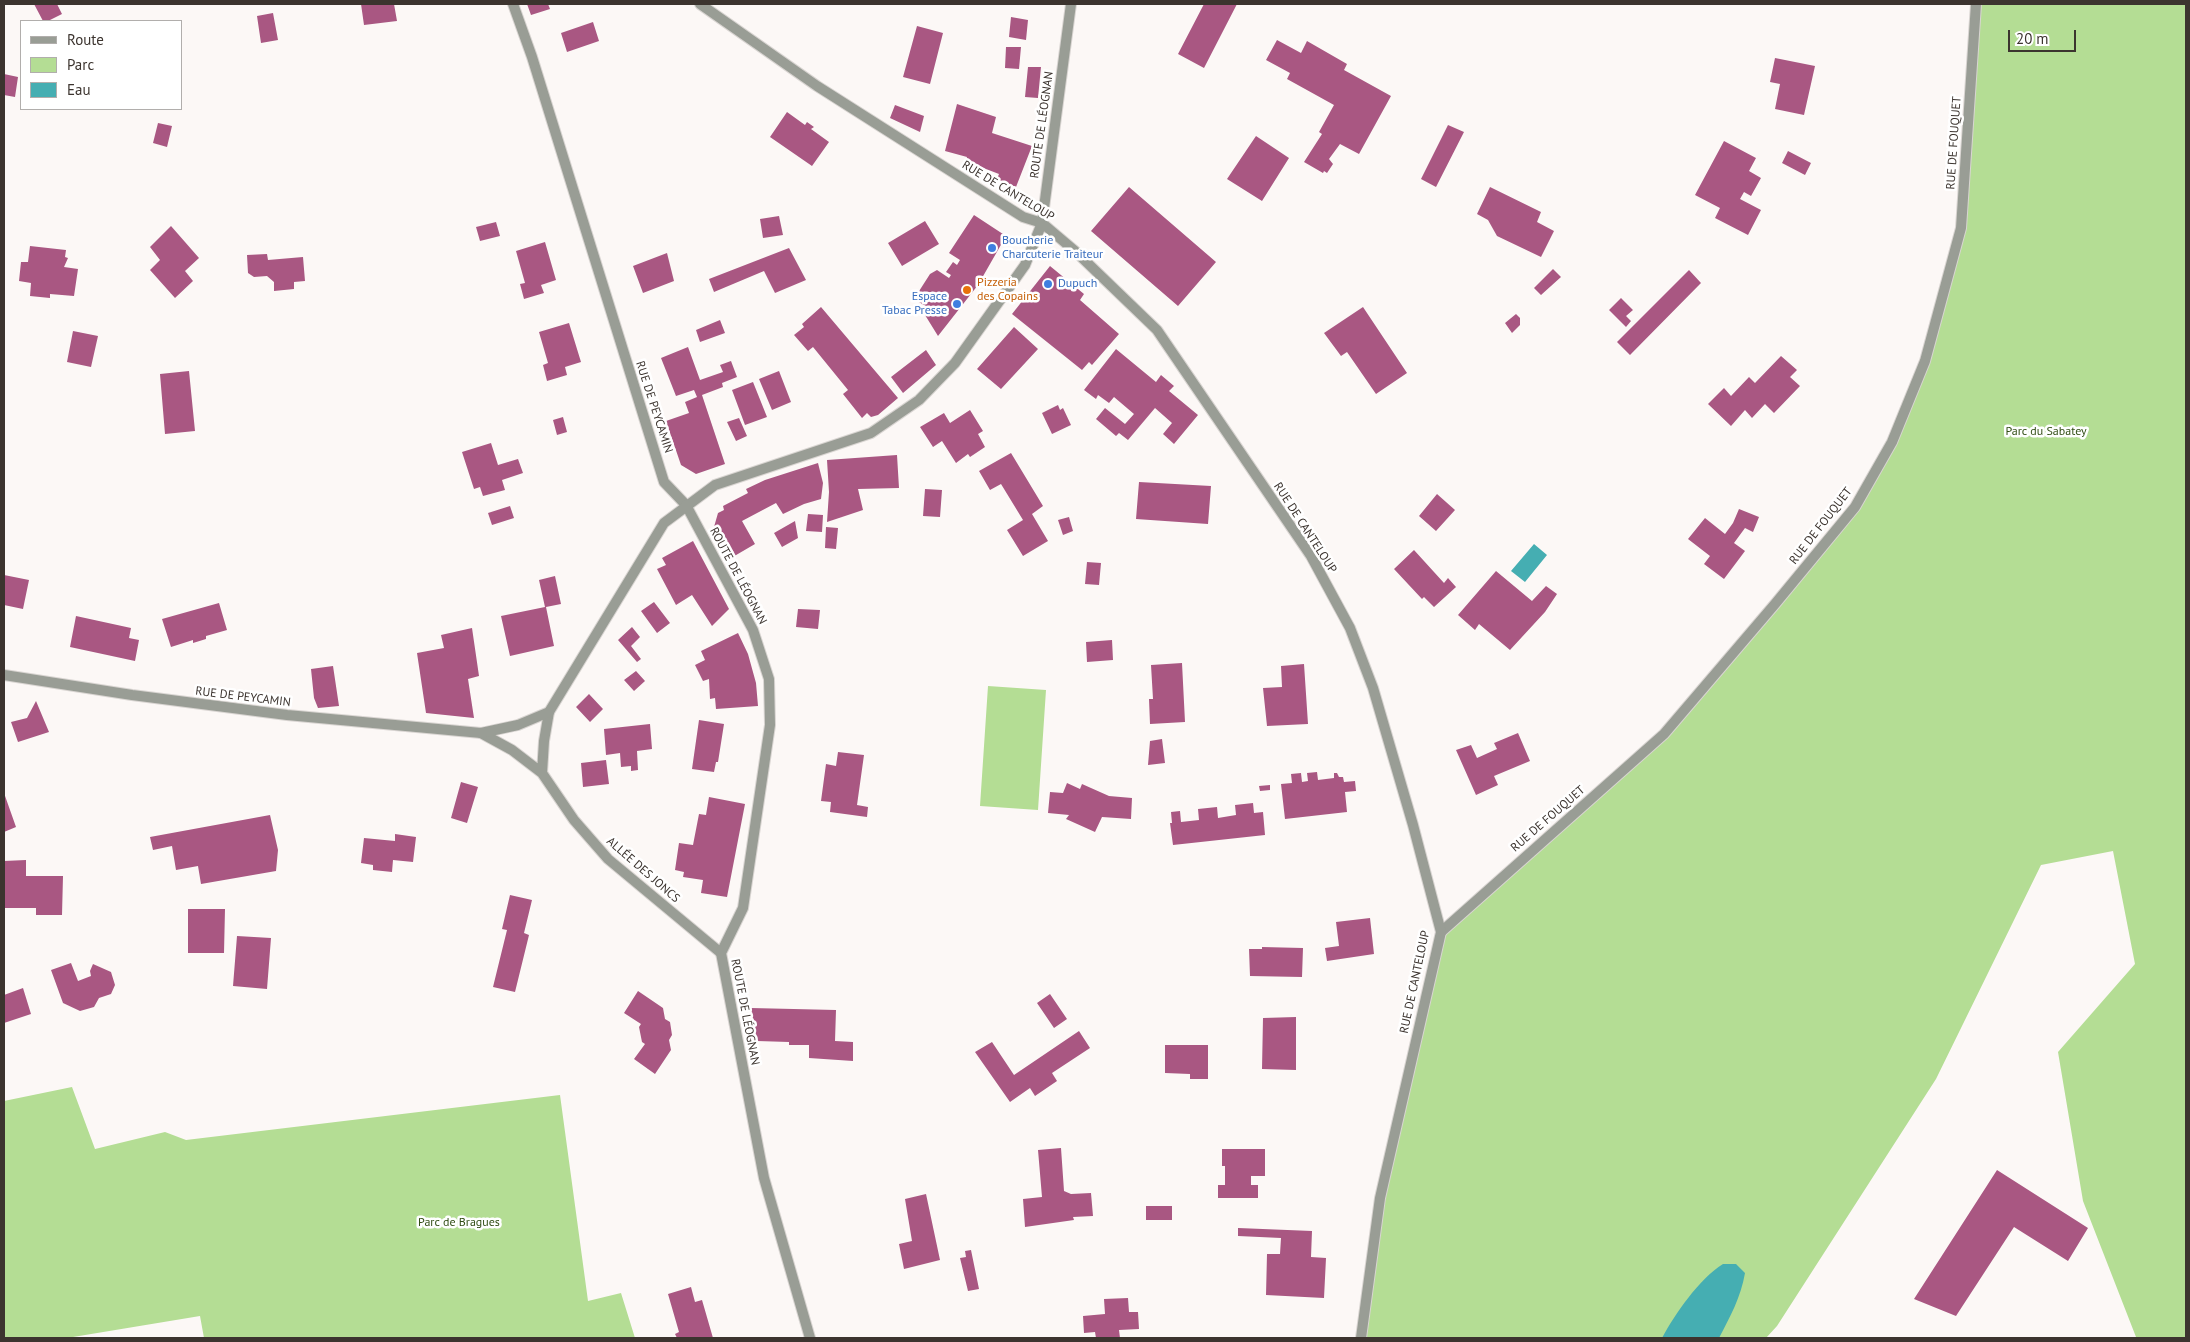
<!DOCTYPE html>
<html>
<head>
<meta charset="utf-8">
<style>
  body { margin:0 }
  #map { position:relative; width:2190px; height:1342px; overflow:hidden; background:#fcf8f6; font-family:"PT Sans",sans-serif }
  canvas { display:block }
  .frame { position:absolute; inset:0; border:5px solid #3c342f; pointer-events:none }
  .legend { position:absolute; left:20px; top:20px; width:162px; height:90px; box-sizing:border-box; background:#fff; border:1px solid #b1aeac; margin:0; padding:6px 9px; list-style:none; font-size:15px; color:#3c342f }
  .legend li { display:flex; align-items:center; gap:10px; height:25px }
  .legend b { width:25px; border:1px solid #b1aeac }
  .scale { position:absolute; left:2008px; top:30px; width:68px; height:22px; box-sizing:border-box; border:2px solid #3c342f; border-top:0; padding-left:6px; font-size:15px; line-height:18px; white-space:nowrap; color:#3c342f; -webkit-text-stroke:4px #fff; paint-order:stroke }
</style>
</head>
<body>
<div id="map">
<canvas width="2190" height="1342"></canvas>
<div class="frame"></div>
<ul class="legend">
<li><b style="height:6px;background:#999d95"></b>Route</li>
<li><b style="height:14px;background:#b4dd94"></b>Parc</li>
<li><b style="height:14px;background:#45aeb2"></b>Eau</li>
</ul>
<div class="scale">20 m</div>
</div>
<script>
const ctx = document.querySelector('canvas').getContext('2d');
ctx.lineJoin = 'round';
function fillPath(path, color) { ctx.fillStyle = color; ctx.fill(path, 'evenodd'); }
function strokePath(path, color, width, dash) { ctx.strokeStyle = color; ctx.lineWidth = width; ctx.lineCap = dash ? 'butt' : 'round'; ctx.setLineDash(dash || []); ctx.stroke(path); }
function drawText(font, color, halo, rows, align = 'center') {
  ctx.font = font + ' "PT Sans",sans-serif'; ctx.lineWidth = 5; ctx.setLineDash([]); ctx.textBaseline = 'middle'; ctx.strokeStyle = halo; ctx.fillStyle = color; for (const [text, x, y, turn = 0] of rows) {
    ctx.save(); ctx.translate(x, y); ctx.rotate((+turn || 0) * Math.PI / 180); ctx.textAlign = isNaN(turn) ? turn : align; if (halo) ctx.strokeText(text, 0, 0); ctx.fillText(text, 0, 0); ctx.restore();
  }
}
fillPath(new Path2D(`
  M 1976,4 L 2186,4 L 2186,1338 L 2136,1337 L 2083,1201 L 2058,1052 L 2135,964 L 2113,851 L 2041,865 L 1936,1079 L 1777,1326 L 1766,1338 L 1361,1338 L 1380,1198 L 1441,932 L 1664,734 L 1855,507 L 1892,442 L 1925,361 L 1961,228 Z
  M 988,686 L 1046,690 L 1038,810 L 980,806 Z
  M 72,1087 L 95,1149 L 165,1132 L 186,1140 L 560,1095 L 588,1301 L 621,1293 L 635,1338 L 204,1338 L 200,1316 L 67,1338 L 4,1338 L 4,1101 Z`), '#b4dd94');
fillPath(new Path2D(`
  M 1534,544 L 1547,555 L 1525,582 L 1511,571 Z
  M 1723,1264 L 1736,1264 L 1745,1273 C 1741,1297 1730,1317 1719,1338 L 1662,1338 C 1675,1314 1699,1279 1723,1264 Z`), '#45aeb2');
fillPath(new Path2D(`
  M 34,4 L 57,4 L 62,14 L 48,21 L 43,21 Z
  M 361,4 L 394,4 L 397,21 L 364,25 Z
  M 527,4 L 548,4 L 550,9 L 531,15 Z
  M 1204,4 L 1237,4 L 1204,68 L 1178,54 Z
  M 273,13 L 278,40 L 261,43 L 257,16 Z
  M 1011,17 L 1028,20 L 1026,40 L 1009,37 Z
  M 593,22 L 599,41 L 567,52 L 561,33 Z
  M 917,26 L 943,33 L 930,84 L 903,77 Z
  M 1277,40 L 1301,53 L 1307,41 L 1347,64 L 1344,70 L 1391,96 L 1359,154 L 1340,144 L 1329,159 L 1333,164 L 1327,173 L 1324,171 L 1323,173 L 1304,162 L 1322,134 L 1319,132 L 1334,105 L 1287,79 L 1290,73 L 1266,60 Z
  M 1006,47 L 1021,47 L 1019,69 L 1005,68 Z
  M 1775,58 L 1815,66 L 1804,115 L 1775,109 L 1780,84 L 1770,82 Z
  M 1028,67 L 1041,67 L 1038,98 L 1025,97 Z
  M 4,74 L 18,77 L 15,97 L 4,95 Z
  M 957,104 L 996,117 L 992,133 L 1032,146 L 1016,187 L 997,179 L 999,174 L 973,164 L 970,172 L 964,168 L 967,157 L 945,151 Z
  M 895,105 L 924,116 L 920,132 L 890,118 Z
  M 787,112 L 805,125 L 807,122 L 814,127 L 811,129 L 829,142 L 812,166 L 770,137 Z
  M 158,123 L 172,126 L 167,147 L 153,143 Z
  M 1448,125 L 1464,132 L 1436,187 L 1421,179 Z
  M 1256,136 L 1289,158 L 1262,201 L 1227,179 Z
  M 1724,141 L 1756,158 L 1749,171 L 1761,178 L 1751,196 L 1744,192 L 1740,199 L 1761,210 L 1748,235 L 1715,218 L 1720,208 L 1695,195 Z
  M 1788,151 L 1811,163 L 1805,175 L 1782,163 Z
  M 1129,187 L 1216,262 L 1178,306 L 1091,231 Z
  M 1490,187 L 1541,212 L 1537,222 L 1554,231 L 1541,257 L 1497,236 L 1488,220 L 1477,214 Z
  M 974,215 L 1006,236 L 978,285 L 938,336 L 925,315 L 929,308 L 914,299 L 930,274 L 937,270 L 949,278 L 951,275 L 946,272 L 953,262 L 957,265 L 960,260 L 949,253 Z
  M 779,216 L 783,235 L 763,238 L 760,219 Z
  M 925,221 L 939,244 L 902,266 L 888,243 Z
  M 496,222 L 500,236 L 480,241 L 476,227 Z
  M 171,226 L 199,258 L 185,271 L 193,281 L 175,298 L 150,270 L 160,260 L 150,247 Z
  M 545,242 L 556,280 L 541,285 L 544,293 L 524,299 L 520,284 L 525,283 L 516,251 Z
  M 30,246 L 66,250 L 65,257 L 68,258 L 64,267 L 78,269 L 74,296 L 50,294 L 50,298 L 30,296 L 31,283 L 19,281 L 21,262 L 28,262 Z
  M 789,248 L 806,280 L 775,293 L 764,271 L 714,292 L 709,279 Z
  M 667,253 L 674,281 L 643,293 L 633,266 Z
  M 267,254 L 268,260 L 303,257 L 305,281 L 294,282 L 294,289 L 274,291 L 274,282 L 267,276 L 254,277 L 248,273 L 247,255 Z
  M 1050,266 L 1084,294 L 1080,300 L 1119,334 L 1092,365 L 1089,362 L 1082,370 L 1012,314 Z
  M 1553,269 L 1561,277 L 1541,295 L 1534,288 Z
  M 1689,270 L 1701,283 L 1630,355 L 1617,342 Z
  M 1621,298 L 1633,310 L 1626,316 L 1631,321 L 1626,327 L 1609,310 Z
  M 821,307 L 898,398 L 878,415 L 871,417 L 867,413 L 862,418 L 843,394 L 848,390 L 813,347 L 808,351 L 794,335 L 804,327 L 802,324 Z
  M 1363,307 L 1407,373 L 1376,394 L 1347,352 L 1341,356 L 1324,333 Z
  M 1516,314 L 1520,318 L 1520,325 L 1512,333 L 1505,323 Z
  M 720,320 L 725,333 L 700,342 L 696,330 Z
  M 569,323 L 581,362 L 565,367 L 567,375 L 547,381 L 543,365 L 548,363 L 539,332 Z
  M 1014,327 L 1038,349 L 1001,389 L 977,369 Z
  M 73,331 L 98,336 L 91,367 L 67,362 Z
  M 688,347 L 700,380 L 723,372 L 720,365 L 731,361 L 737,377 L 722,383 L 723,387 L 702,395 L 725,464 L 696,474 L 681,465 L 666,421 L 689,413 L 685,402 L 697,397 L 694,390 L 676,396 L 661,358 Z
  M 1116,349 L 1156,382 L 1161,375 L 1174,386 L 1169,391 L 1198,415 L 1174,444 L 1163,434 L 1172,423 L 1155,408 L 1128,440 L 1119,433 L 1116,436 L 1096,419 L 1105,408 L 1125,424 L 1134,414 L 1114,397 L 1109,403 L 1098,395 L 1096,399 L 1084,390 Z
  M 926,350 L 936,365 L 903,393 L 891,377 Z
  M 1781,356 L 1797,370 L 1790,377 L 1800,386 L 1774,413 L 1765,404 L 1752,418 L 1745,410 L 1731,426 L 1708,404 L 1724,388 L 1731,396 L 1749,377 L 1755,383 Z
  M 189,371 L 195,431 L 165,434 L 160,374 Z
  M 779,371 L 791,402 L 772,410 L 759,379 Z
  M 753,382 L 767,417 L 745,425 L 732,390 Z
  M 1058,405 L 1060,410 L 1063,408 L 1071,425 L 1052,434 L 1042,413 Z
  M 970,410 L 983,431 L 978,434 L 985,447 L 970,457 L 968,454 L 956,463 L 942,441 L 933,447 L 920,427 L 944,413 L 950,423 Z
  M 563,417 L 567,432 L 557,435 L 553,420 Z
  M 739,418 L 747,436 L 736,441 L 727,422 Z
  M 491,443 L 498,465 L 518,459 L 523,473 L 502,480 L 505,490 L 483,496 L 480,487 L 474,489 L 462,452 Z
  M 1011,453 L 1043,506 L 1032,514 L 1048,541 L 1023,556 L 1007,530 L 1023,520 L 1001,484 L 990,490 L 979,471 Z
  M 897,455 L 899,488 L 858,489 L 863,510 L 827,522 L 829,492 L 827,460 Z
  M 818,463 L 823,483 L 821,499 L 804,504 L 783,514 L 776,503 L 742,521 L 755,544 L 731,558 L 714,527 L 718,513 L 724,510 L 723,506 L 748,493 L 746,489 L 765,480 Z
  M 1139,482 L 1211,486 L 1208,524 L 1136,519 Z
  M 925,489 L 942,490 L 940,517 L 923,516 Z
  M 1437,494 L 1455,510 L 1436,531 L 1419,516 Z
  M 510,506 L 514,518 L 492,525 L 488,513 Z
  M 1739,509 L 1759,517 L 1753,532 L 1745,528 L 1734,543 L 1745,551 L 1724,579 L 1704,564 L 1710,556 L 1688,539 L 1705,518 L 1725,534 L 1733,523 Z
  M 808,514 L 823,515 L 822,532 L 806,531 Z
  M 1069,517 L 1073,531 L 1063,535 L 1058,520 Z
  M 795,521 L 798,538 L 782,547 L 774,533 Z
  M 826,527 L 838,528 L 836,549 L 825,548 Z
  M 693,541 L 729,609 L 712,626 L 692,595 L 676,605 L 657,569 L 666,565 L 662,558 Z
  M 1414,550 L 1444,583 L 1448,578 L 1456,587 L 1434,607 L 1424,597 L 1422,599 L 1394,569 Z
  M 1087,562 L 1101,563 L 1099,585 L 1085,584 Z
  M 1496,571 L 1532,601 L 1546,586 L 1557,594 L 1545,612 L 1510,650 L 1479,624 L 1475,630 L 1458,615 Z
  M 4,575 L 29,580 L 23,609 L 4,605 Z
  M 555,576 L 561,604 L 546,607 L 554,646 L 510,656 L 501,616 L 545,607 L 539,580 Z
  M 654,602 L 670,623 L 657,633 L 641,611 Z
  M 219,603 L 227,630 L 206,636 L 206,639 L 193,643 L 193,640 L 171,647 L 162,619 Z
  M 798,609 L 820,610 L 818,629 L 796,627 Z
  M 76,616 L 131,628 L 129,638 L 139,640 L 135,661 L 70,647 Z
  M 632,627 L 640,637 L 631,646 L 641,659 L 637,662 L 618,640 Z
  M 472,628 L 479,676 L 468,679 L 474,718 L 426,713 L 417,653 L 444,648 L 441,635 Z
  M 738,633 L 748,654 L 756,683 L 758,706 L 716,709 L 715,698 L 710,699 L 709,679 L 703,681 L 695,665 L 705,660 L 701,651 Z
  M 1112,640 L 1113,660 L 1087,662 L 1086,642 Z
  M 1182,663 L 1185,722 L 1150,724 L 1149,699 L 1153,699 L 1151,665 Z
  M 1304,664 L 1308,724 L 1267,726 L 1263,688 L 1282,687 L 1281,666 Z
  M 333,666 L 339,706 L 318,708 L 314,698 L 311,669 Z
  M 636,671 L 645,681 L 634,691 L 624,680 Z
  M 589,694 L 603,709 L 590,722 L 576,707 Z
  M 36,701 L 49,732 L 18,742 L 11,722 L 27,718 Z
  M 699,720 L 724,724 L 718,762 L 716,762 L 714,772 L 692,769 Z
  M 650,724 L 652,749 L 637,751 L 638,770 L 631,771 L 631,766 L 621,767 L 620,753 L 606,755 L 604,729 Z
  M 1518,733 L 1530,761 L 1494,776 L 1498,785 L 1476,795 L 1456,750 L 1471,745 L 1477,758 L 1497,749 L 1494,743 Z
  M 1162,739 L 1165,763 L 1148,765 L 1150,741 Z
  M 838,752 L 864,755 L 857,805 L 868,807 L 867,817 L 830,812 L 831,802 L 821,801 L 826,764 L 836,766 Z
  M 606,760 L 609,784 L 583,787 L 581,763 Z
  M 1317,772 L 1318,780 L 1334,778 L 1334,773 L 1337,773 L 1339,777 L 1343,777 L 1344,782 L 1355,781 L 1356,791 L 1345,792 L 1347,812 L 1285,819 L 1281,784 L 1292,783 L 1291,774 L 1301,773 L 1302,782 L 1308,781 L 1307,773 Z
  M 461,782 L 478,787 L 467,823 L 451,818 Z
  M 1067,783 L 1080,789 L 1082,784 L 1109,796 L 1132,798 L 1131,819 L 1102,817 L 1095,832 L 1066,819 L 1069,815 L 1048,813 L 1050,792 L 1063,793 Z
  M 1270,785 L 1270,790 L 1260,791 L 1259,786 Z
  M 4,793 L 16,827 L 4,832 Z
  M 709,797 L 745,804 L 727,897 L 701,893 L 703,880 L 683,877 L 684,872 L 675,870 L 679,843 L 693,845 L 699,814 L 706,815 Z
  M 1253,803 L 1254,813 L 1263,812 L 1265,835 L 1173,845 L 1170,823 L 1172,823 L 1171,812 L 1180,811 L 1181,822 L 1199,820 L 1198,809 L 1217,807 L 1218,818 L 1236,815 L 1235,805 Z
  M 270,815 L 278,850 L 276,871 L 201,884 L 198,866 L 176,870 L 172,846 L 153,850 L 150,837 Z
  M 395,834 L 416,837 L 413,862 L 393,860 L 392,872 L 373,870 L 373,865 L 361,863 L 364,838 L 395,841 Z
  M 26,860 L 26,876 L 63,876 L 62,915 L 36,915 L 36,908 L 4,908 L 4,861 Z
  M 510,895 L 532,900 L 524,933 L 529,935 L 515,992 L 493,987 L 507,930 L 502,929 Z
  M 188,909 L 225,909 L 224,953 L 188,953 Z
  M 1370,918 L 1374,954 L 1327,961 L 1325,948 L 1339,946 L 1336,922 Z
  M 237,936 L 271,938 L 267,989 L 233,986 Z
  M 1262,947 L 1303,948 L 1302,977 L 1250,976 L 1249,949 L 1262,949 Z
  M 71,963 L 78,981 L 91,976 L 90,971 L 93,964 L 111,972 L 115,985 L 111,994 L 99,998 L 94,1007 L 80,1011 L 63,1003 L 51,970 Z
  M 23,988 L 31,1014 L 4,1023 L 4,995 Z
  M 638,991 L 663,1008 L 665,1019 L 670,1022 L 672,1035 L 669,1040 L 671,1050 L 655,1074 L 634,1059 L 645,1044 L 642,1042 L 639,1027 L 641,1024 L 624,1013 Z
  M 1050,994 L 1067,1019 L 1054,1028 L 1037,1003 Z
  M 751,1008 L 836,1010 L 835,1041 L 853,1042 L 853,1061 L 809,1058 L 809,1045 L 789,1045 L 789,1042 L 757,1041 Z
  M 1296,1017 L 1296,1070 L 1262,1069 L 1263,1018 Z
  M 1079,1031 L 1090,1048 L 1052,1073 L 1057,1081 L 1035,1096 L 1030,1088 L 1010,1102 L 975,1052 L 992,1042 L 1014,1075 Z
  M 1165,1045 L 1208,1045 L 1208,1079 L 1190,1079 L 1190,1074 L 1165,1073 Z
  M 1061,1148 L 1064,1191 L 1071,1194 L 1091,1193 L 1093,1216 L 1073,1217 L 1074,1220 L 1025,1227 L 1023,1199 L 1042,1197 L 1038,1150 Z
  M 1222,1149 L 1265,1149 L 1265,1176 L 1251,1176 L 1251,1185 L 1258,1185 L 1258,1198 L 1218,1198 L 1218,1185 L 1225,1185 L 1225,1166 L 1222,1166 Z
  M 1997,1170 L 2088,1228 L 2068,1261 L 2014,1227 L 1956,1316 L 1914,1299 Z
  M 926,1194 L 940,1260 L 904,1269 L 899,1244 L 912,1241 L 905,1199 Z
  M 1146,1206 L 1172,1206 L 1172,1220 L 1146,1220 Z
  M 1238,1228 L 1312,1231 L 1311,1257 L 1326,1258 L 1324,1298 L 1266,1295 L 1267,1254 L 1280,1254 L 1281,1238 L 1238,1236 Z
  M 971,1250 L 979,1289 L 968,1291 L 960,1258 L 966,1257 L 965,1251 Z
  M 691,1287 L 695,1302 L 702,1300 L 713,1338 L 677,1338 L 675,1334 L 679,1332 L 668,1294 Z
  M 1128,1298 L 1129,1312 L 1138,1312 L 1139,1329 L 1119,1330 L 1120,1338 L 1096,1338 L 1095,1332 L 1084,1333 L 1083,1316 L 1105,1314 L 1104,1299 Z`), '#a95782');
const minor = new Path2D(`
  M 513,4 L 532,57 L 664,482 L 686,505
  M 700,4 L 817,86 L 1023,217 L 1042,223
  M 549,712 L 544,741 L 542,773 L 574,820 L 608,859 L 721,953
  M 481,733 L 512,750 L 542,773
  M 1441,932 L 1664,734 L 1775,604 L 1855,507 L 1892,442 L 1925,361 L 1961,228 L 1976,4`);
const tertiary = new Path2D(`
  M 1042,223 L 1075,251 L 1157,330 L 1311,556 L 1350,628 L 1373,688 L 1413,825 L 1441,932 L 1380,1198 L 1361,1338
  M 686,505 L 753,630 L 769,679 L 770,725 L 743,908 L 721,953 L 764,1178 L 810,1338
  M 4,675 L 132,695 L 287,715 L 481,733 L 518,725 L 549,712 L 664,523 L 715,485 L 871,433 L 919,400 L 955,363 L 1025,265 L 1042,223 L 1071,4`);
strokePath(minor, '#d9d5d2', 12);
strokePath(tertiary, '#d9d5d2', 12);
strokePath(minor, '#999d95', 10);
strokePath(tertiary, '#999d95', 10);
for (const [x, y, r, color] of [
  [992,248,5,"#3f7fe0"],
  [1048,284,5,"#3f7fe0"],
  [967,290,5,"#e8710a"],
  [957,304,5,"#3f7fe0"]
]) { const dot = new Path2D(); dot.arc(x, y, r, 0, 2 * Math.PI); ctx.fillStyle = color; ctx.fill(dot); strokePath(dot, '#fff', 2); }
drawText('12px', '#3c342f', '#fff', [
  ["ROUTE DE LÉOGNAN",1042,125,-82],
  ["RUE DE FOUQUET",1954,143,-86],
  ["RUE DE CANTELOUP",1008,191,31],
  ["RUE DE PEYCAMIN",654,407,72],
  ["RUE DE FOUQUET",1821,526,-52],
  ["RUE DE CANTELOUP",1305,528,57],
  ["ROUTE DE LÉOGNAN",738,576,62],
  ["RUE DE PEYCAMIN",243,697,7],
  ["RUE DE FOUQUET",1548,819,-41],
  ["ALLÉE DES JONCS",643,870,41],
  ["RUE DE CANTELOUP",1415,982,-78],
  ["ROUTE DE LÉOGNAN",745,1012,79]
]);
drawText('12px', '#366cbe', '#fff', [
  ["Boucherie",1002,241],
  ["Charcuterie Traiteur",1002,255],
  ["Dupuch",1058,284],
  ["Espace",947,297,"right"],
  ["Tabac Presse",947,311,"right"]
], 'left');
drawText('12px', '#c56008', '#fff', [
  ["Pizzeria",977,283],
  ["des Copains",977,297]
], 'left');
drawText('12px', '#314d14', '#fff', [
  ["Parc du Sabatey",2046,432],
  ["Parc de Bragues",459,1223]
]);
</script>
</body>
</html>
